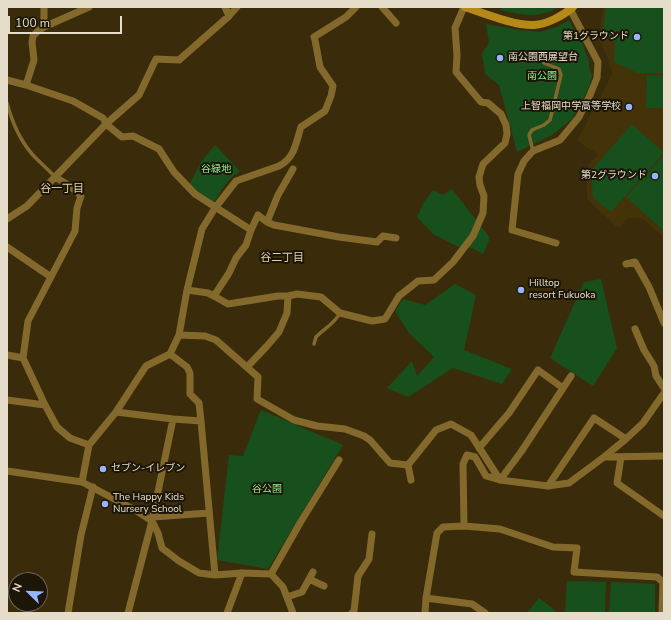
<!DOCTYPE html>
<html>
<head>
<meta charset="utf-8">
<style>
  body { margin:0 }
  #map { position:relative; width:671px; height:620px; overflow:hidden; background:#3a2c0b; font-family:"Nunito Sans",sans-serif }
  canvas { display:block }
  .frame { position:absolute; inset:0; border:8px solid #e5dcca; pointer-events:none }
  .north { position:absolute; left:8px; top:572px; width:40px; height:40px; box-sizing:border-box; background:#1c1608; border:1px solid #6c6556; border-radius:50%; rotate:293deg; font-size:11px; font-weight:700; line-height:16px; text-align:center; color:#e5dcca }
  .north::after { content:''; display:block; margin:auto; width:14px; height:18px; background:#95b6fd; clip-path:polygon(50% 0,100% 100%,50% 72%,0 100%) }
  .scale { position:absolute; left:8px; top:16px; width:114px; height:18px; box-sizing:border-box; border:2px solid #e5dcca; border-top:0; padding-left:5px; font-size:12px; line-height:14px; white-space:nowrap; color:#e5dcca; -webkit-text-stroke:3px #1c1608; paint-order:stroke }
</style>
</head>
<body>
<div id="map">
<canvas width="671" height="620"></canvas>
<div class="frame"></div>
<div class="north">N</div>
<div class="scale">100 m</div>
</div>
<script>
const ctx = document.querySelector('canvas').getContext('2d');
ctx.lineJoin = 'round';
function fillPath(path, color) { ctx.fillStyle = color; ctx.fill(path, 'evenodd'); }
function strokePath(path, color, width, dash) { ctx.strokeStyle = color; ctx.lineWidth = width; ctx.lineCap = dash ? 'butt' : 'round'; ctx.setLineDash(dash || []); ctx.stroke(path); }
function drawText(font, color, halo, rows, align = 'center') {
  ctx.font = font + ' "Nunito Sans","Noto Sans JP",sans-serif'; ctx.lineWidth = 4; ctx.setLineDash([]); ctx.textBaseline = 'middle'; ctx.strokeStyle = halo; ctx.fillStyle = color; for (const [text, x, y, turn = 0] of rows) {
    ctx.save(); ctx.translate(x, y); ctx.rotate((+turn || 0) * Math.PI / 180); ctx.textAlign = isNaN(turn) ? turn : align; if (halo) ctx.strokeText(text, 0, 0); ctx.fillText(text, 0, 0); ctx.restore();
  }
}
fillPath(new Path2D(`
  M 603,7 L 664,7 L 664,237 L 642,218 L 629,218 L 618,228 L 587,199 L 586,168 L 598,154 L 577,141 L 612,74 L 608,58 L 599,39 Z`), '#443208');
fillPath(new Path2D(`
  M 503,7 L 559,7 C 539,19 522,15 500,10 Z
  M 606,7 L 664,7 L 664,73 L 637,73 L 614,62 L 615,43 L 603,30 Z
  M 569,20 L 580,42 L 583,43 L 585,51 L 589,61 L 589,67 L 592,76 L 588,90 L 572,119 L 552,135 L 517,152 L 499,85 L 485,74 L 482,54 L 489,42 L 486,24 L 520,30 L 540,32 L 557,27 Z
  M 647,76 L 664,76 L 664,108 L 646,108 Z
  M 632,124 L 664,153 L 611,212 L 593,198 L 591,171 Z
  M 215,145 L 240,171 C 227,179 221,190 214,203 L 195,191 L 189,185 L 201,162 Z
  M 664,155 L 664,231 L 626,197 Z
  M 452,189 L 490,238 L 483,254 L 472,248 L 459,247 L 433,234 L 417,217 L 424,202 L 433,190 L 443,195 Z
  M 601,279 L 617,348 L 593,386 L 550,358 L 584,282 Z
  M 455,284 L 476,295 L 464,350 L 512,369 L 502,384 L 453,368 L 408,397 L 387,388 L 412,361 L 417,376 L 434,357 L 409,333 L 395,311 L 403,299 L 425,305 Z
  M 261,410 L 343,445 L 268,569 L 217,560 L 229,455 L 243,456 Z
  M 567,581 L 606,582 L 605,613 L 565,613 Z
  M 611,582 L 655,584 L 655,613 L 609,613 Z
  M 539,598 L 556,611 L 554,613 L 527,613 Z`), '#17501c');
strokePath(new Path2D(`
  M 7,103 C 12,122 20,140 32,154 C 39,162 48,169 55,177
  M 533,151 L 529,135 L 532,130 L 544,125 L 550,120 L 561,75 L 559,69 L 544,63
  M 314,344 L 316,337 C 324,329 335,323 340,313`), '#84692d', 3.5);
strokePath(new Path2D(`
  M 225,7 L 229,16
  M 382,7 L 396,23
  M 44,27 L 44,7
  M 7,80 L 26,85 L 73,101 L 103,118 L 106,124 L 122,137 L 133,136 L 159,149 L 174,172 L 195,194 L 251,230 L 258,215 L 267,222 L 274,225 L 339,237 L 377,242 L 383,236 L 396,238
  M 26,85 L 34,60 L 32,42 L 33,36 L 38,31 L 44,27 L 89,7
  M 7,219 L 27,206 L 55,177
  M 267,222 L 278,195 L 293,169
  M 251,230 L 246,245 L 236,258 L 229,273 L 214,296 L 228,304 L 278,296 L 288,296 L 297,294 L 321,297 L 340,313 L 372,321 L 385,319 L 399,296 L 418,281 L 434,280 L 453,262 L 473,236 L 483,213 L 484,196 L 480,185 L 479,177 L 483,164 L 505,143 L 507,134 L 506,125 L 501,114 L 488,103 L 481,102 L 456,72 L 457,55 L 455,28 L 464,7
  M 556,243 L 512,230 L 518,174 L 524,161 L 533,151 L 560,140 L 579,117 L 590,95 L 597,78 L 598,62 L 570,9
  M 7,247 L 51,277
  M 626,264 L 635,262 L 649,287 L 664,323
  M 187,290 L 208,293 L 214,296
  M 635,329 L 644,350 L 654,366 L 656,376 L 664,388
  M 179,335 L 205,336 L 216,340 L 258,377 L 257,399 L 294,420 L 317,426 L 345,429 L 364,436 L 370,440 L 390,463 L 408,465
  M 170,354 L 187,367 L 190,373 L 190,394 L 199,403 L 201,421
  M 7,355 L 23,358
  M 247,367 L 267,346 L 279,332 L 287,313 L 288,296
  M 7,400 L 45,405
  M 116,412 L 173,419 L 201,421 L 215,575
  M 89,445 L 70,438 L 57,427 L 45,405 L 23,358 L 28,321 L 75,231 L 77,208 L 81,196 L 70,186 L 55,177 L 106,124 L 139,95 L 156,59 L 179,60 L 229,16 L 237,7
  M 479,448 L 509,413 L 538,370 L 563,388
  M 604,457 L 626,439 L 643,423 L 664,393
  M 621,457 L 617,483 L 664,516
  M 7,471 L 82,482 L 137,511 L 152,521 L 158,533 L 162,548 L 179,561 L 199,573 L 215,575 L 242,573 L 271,574 L 283,587 L 293,613
  M 411,480 L 408,465 L 436,430 L 451,424 L 471,435 L 500,480 L 521,452 L 571,376
  M 82,482 L 89,445 L 116,412 L 146,366 L 170,354 L 179,335 L 187,290 L 202,229 L 215,208 L 236,181 L 279,166 C 295,158 296,142 301,127 L 325,111 L 331,96 L 333,86 L 320,67 L 315,40 L 314,37 L 346,17 L 356,7
  M 548,486 L 594,418 L 626,439
  M 153,517 L 209,513
  M 464,526 L 500,529 L 553,547 L 577,548 L 574,572 L 657,577 L 663,582 L 662,613
  M 271,574 L 300,523 L 339,460
  M 309,579 L 324,586
  M 287,597 L 302,592 L 313,572
  M 68,613 L 81,535 L 93,487
  M 128,613 L 152,521 L 173,419
  M 227,613 L 242,573
  M 352,613 L 354,611 L 358,576 L 369,559 L 372,534
  M 425,613 L 426,598
  M 485,613 L 472,604 L 426,598 L 437,533 L 443,527 L 464,526 L 463,464 L 467,455 L 475,457 L 486,476 L 500,480 L 548,486 L 569,483 L 604,457 L 664,456`), '#84692d', 7);
strokePath(new Path2D(`
  M 465,7 C 483,13 515,26 534,25 C 547,24 563,16 573,7`), '#b58918', 8);
for (const [x, y, r, color] of [
  [637,37,4,"#95b6fd"],
  [500,58,4,"#95b6fd"],
  [629,107,4,"#95b6fd"],
  [655,176,4,"#95b6fd"],
  [521,290,4,"#95b6fd"],
  [103,469,4,"#95b6fd"],
  [105,504,4,"#95b6fd"]
]) { const dot = new Path2D(); dot.arc(x, y, r, 0, 2 * Math.PI); ctx.fillStyle = color; ctx.fill(dot); strokePath(dot, '#1c1608', 1.5); }
drawText('10px', '#e5dcca', '#1c1608', [
  ["第1グラウンド",629,37,"right"],
  ["南公園西展望台",508,58],
  ["上智福岡中学高等学校",621,107,"right"],
  ["第2グラウンド",647,176,"right"],
  ["Hilltop",529,284],
  ["resort Fukuoka",529,296],
  ["セブン-イレブン",111,469],
  ["The Happy Kids",113,498],
  ["Nursery School",113,510]
], 'left');
drawText('10px', '#8ced8e', '#1c1608', [
  ["南公園",542,77],
  ["谷緑地",216,170],
  ["谷公園",267,490]
]);
drawText('11px', '#e3d1ad', '#1c1608', [
  ["谷一丁目",62,189],
  ["谷二丁目",282,258]
]);
</script>
</body>
</html>
